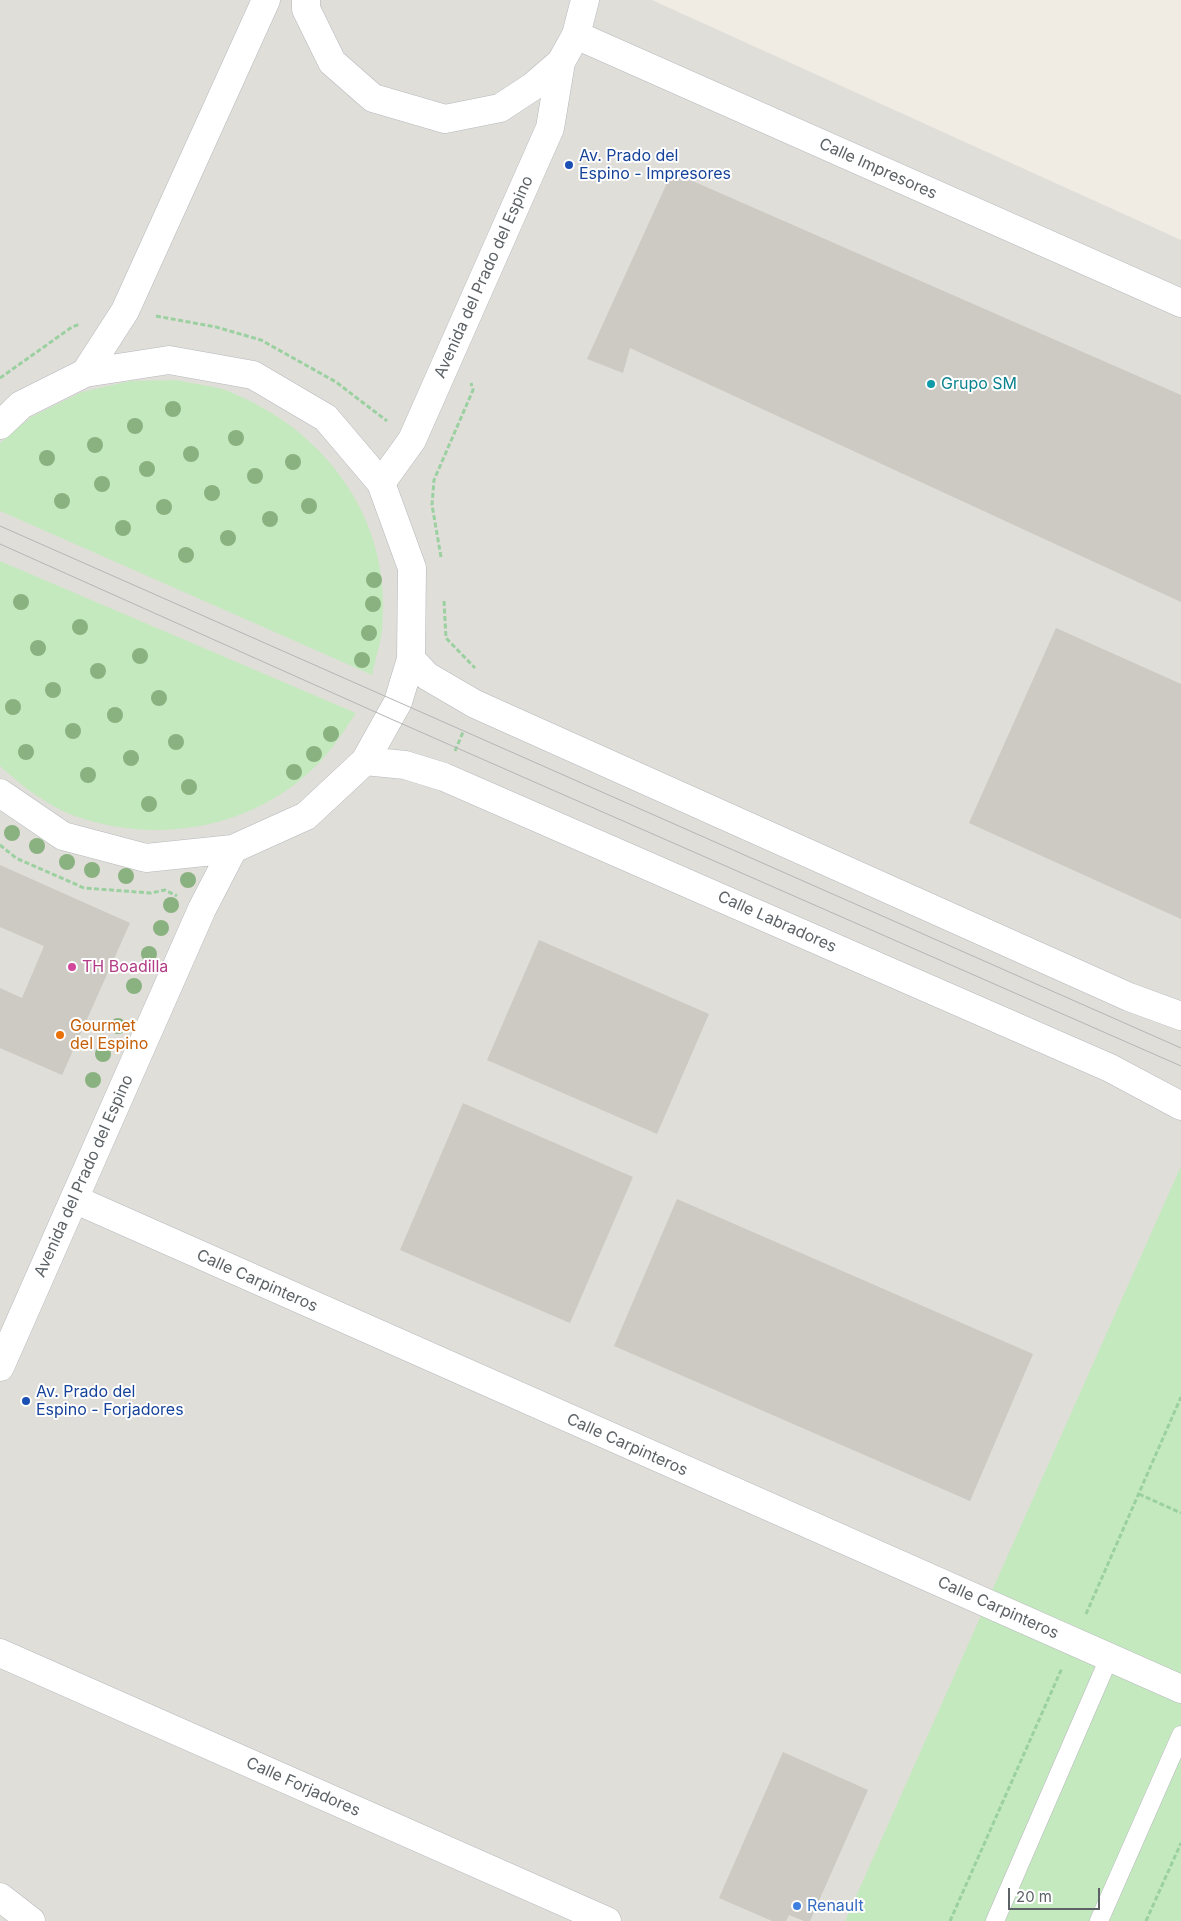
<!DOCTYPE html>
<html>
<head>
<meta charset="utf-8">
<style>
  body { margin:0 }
  #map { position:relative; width:1181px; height:1921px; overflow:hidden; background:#f0ece4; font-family:Inter,sans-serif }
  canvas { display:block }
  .scale { position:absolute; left:1008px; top:1888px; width:92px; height:22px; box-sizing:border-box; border:2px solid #5c6266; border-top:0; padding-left:6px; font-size:15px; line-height:18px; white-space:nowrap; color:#5c6266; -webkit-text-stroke:4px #fff; paint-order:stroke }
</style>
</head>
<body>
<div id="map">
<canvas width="1181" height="1921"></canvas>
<div class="scale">20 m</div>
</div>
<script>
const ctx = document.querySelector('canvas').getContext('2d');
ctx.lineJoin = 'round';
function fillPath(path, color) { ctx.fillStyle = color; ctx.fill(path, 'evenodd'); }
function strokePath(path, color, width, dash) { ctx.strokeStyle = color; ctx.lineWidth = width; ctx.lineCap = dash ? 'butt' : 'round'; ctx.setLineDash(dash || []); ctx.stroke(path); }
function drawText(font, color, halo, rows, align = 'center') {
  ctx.font = font + ' Inter,sans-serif'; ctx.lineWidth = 4; ctx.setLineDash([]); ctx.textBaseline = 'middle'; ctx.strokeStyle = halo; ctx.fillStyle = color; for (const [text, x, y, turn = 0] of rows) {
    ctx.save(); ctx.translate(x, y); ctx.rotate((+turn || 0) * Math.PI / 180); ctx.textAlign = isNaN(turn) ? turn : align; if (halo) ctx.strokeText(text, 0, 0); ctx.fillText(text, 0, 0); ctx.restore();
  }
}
fillPath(new Path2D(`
  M 0,0 L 652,0 L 1181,240 L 1181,1921 L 0,1921 Z`), '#e0ded9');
fillPath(new Path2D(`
  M 176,380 C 192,384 210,385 225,390 C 325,428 394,520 382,631 C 380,645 375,661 372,675 L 0,511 L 0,443 L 31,417 L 82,392 L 130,381 Z
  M 0,561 L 356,713 C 341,735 327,758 306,775 C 243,831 150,844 72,815 C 47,805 19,784 0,766 Z
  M 1181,1166 L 1181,1921 L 845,1921 Z`), '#c5e9bf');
fillPath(new Path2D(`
  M 672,172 L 1181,395 L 1181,602 L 630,348 L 623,373 L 587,359 Z
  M 1056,628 L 1181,684 L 1181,919 L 969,823 Z
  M 0,865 L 130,923 L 62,1075 L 0,1048 L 0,988 L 22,998 L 44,946 L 0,927 Z
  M 539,940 L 709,1014 L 657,1134 L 487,1060 Z
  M 463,1103 L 633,1177 L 570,1323 L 400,1250 Z
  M 677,1199 L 1033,1354 L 970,1501 L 614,1346 Z
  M 783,1752 L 868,1790 L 810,1921 L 804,1921 L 789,1915 L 786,1921 L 772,1921 L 719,1898 Z`), '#cdc9c3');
const lane = new Path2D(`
  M 995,1921 L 1109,1658
  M 1099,1921 L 1181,1735`);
const street = new Path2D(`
  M 306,0 L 306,9 L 332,62 L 373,98 L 445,119 L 500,108 L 532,87 L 561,62 L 576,35 L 585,0
  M 576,35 L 1181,303
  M 85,373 L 125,311 L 266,0
  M 0,425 L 21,405 L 85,373 L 169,360 L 253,375 L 326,418 L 381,483 L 412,568 L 411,659 L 398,702 L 365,761 L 306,816 L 233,849 L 146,858 L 63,836 L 0,793
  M 381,483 L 412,440 L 550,128 L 561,62
  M 411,659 L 427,676 L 475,704 L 1129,997 L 1181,1016
  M 365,761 L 405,765 L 444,777 L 1110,1068 L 1181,1106
  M 74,1199 L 1181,1689
  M 0,1367 L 202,909 L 233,849
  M 0,1653 L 607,1921
  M 0,1897 L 31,1921`);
strokePath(lane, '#b5b8bc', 19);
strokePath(street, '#b5b8bc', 29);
strokePath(new Path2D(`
  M 156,316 L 216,327 L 261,340 L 336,382 L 387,421
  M 0,378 L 72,327 L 80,324
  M 441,557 L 432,505 L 434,480 L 473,390 L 471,383
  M 444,601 L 446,638 L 475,668
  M 455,751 L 463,732
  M 0,845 L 16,858 L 84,888 L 151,893 L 165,890 L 177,896
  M 1139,1494 L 1181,1513
  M 1086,1614 L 1181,1397
  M 950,1921 L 1062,1668
  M 1146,1921 L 1181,1843`), '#9bd0a1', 3, [5, 2.5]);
strokePath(lane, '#fff', 18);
strokePath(street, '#fff', 28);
strokePath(new Path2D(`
  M 0,526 L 1181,1048
  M 0,544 L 391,719 L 1181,1066`), '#b4b5b6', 1);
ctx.fillStyle = '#8ab280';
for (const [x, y] of [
  [173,409],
  [135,426],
  [236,438],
  [95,445],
  [191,454],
  [47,458],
  [293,462],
  [147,469],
  [255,476],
  [102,484],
  [212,493],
  [62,501],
  [309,506],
  [164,507],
  [270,519],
  [123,528],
  [228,538],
  [186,555],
  [374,580],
  [21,602],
  [373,604],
  [80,627],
  [369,633],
  [38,648],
  [140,656],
  [362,660],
  [98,671],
  [53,690],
  [159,698],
  [13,707],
  [115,715],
  [73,731],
  [331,734],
  [176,742],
  [26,752],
  [314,754],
  [131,758],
  [294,772],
  [88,775],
  [189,787],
  [149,804],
  [12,833],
  [37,846],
  [67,862],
  [92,870],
  [126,876],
  [188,880],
  [171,905],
  [161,928],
  [149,954],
  [134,986],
  [118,1026],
  [103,1054],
  [93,1080]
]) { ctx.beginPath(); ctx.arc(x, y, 8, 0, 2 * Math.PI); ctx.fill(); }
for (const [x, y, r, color] of [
  [569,165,5,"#1a4fb4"],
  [931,384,5,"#0f9aa8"],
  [72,967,5,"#d1479c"],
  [60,1035,5,"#e8710a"],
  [26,1401,5,"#1a4fb4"],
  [797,1906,5,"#3f7fe0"]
]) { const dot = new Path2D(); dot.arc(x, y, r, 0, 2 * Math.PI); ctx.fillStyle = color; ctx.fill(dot); strokePath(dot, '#fff', 2); }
drawText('16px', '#164399', '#fff', [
  ["Av. Prado del",579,156],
  ["Espino - Impresores",579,174],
  ["Av. Prado del",36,1392],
  ["Espino - Forjadores",36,1410]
], 'left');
drawText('16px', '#5c6266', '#fff', [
  ["Calle Impresores",878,169,24],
  ["Avenida del Prado del Espino",484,277,-66],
  ["Calle Labradores",777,922,24],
  ["Avenida del Prado del Espino",84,1176,-66],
  ["Calle Carpinteros",257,1281,24],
  ["Calle Carpinteros",627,1445,24],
  ["Calle Carpinteros",998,1608,24],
  ["Calle Forjadores",303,1787,24]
]);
drawText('16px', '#0d838f', '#fff', [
  ["Grupo SM",941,384]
], 'left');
drawText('16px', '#b23c85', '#fff', [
  ["TH Boadilla",82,967]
], 'left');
drawText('16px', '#c56008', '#fff', [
  ["Gourmet",70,1026],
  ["del Espino",70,1044]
], 'left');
drawText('16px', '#366cbe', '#fff', [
  ["Renault",807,1906]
], 'left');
</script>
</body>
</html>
